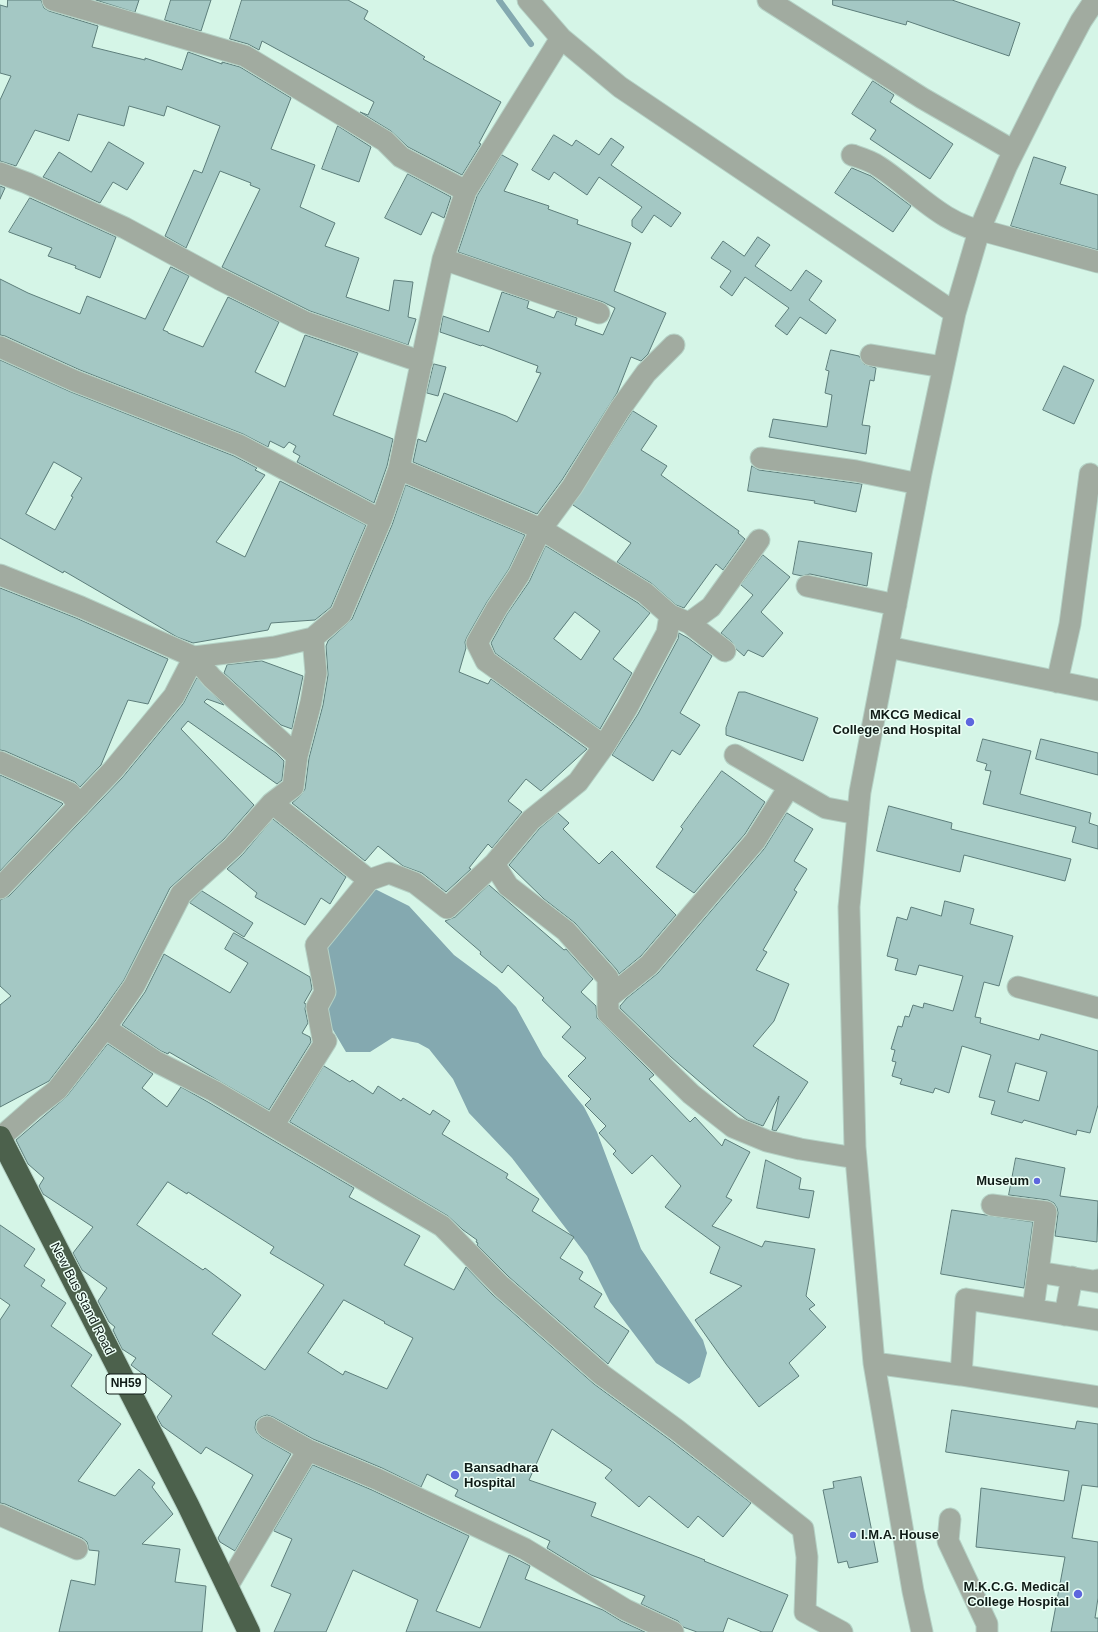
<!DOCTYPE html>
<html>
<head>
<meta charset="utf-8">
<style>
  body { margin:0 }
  canvas { display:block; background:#d5f5e7 }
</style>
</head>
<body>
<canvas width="1098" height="1632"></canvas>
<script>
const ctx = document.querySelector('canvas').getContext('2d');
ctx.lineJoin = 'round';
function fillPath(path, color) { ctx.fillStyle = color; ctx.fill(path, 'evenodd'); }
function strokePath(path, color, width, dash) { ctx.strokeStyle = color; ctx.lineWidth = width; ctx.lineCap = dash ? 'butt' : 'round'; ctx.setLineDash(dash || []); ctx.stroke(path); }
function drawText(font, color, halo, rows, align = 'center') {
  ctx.font = font + ' Helvetica,sans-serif'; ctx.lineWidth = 3; ctx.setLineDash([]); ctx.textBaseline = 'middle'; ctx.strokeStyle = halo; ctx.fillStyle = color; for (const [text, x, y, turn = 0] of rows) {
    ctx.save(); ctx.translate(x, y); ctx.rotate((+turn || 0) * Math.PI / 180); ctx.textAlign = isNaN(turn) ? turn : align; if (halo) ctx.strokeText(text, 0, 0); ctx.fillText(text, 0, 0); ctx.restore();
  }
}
fillPath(new Path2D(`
  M 373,888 L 409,906 L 454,955 L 497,987 L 516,1007 L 543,1056 L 584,1107 L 597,1132 L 641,1249 L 703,1340 L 707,1353 L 700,1377 L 689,1384 L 656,1363 L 610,1302 L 587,1256 L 512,1158 L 469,1113 L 453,1079 L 429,1049 L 418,1043 L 392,1038 L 370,1052 L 346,1052 L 323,1013 L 323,941 Z`), '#84a9b0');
strokePath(new Path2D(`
  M 499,0 L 531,44`), '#84a9b0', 6);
const building = new Path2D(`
  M 8,0 L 41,0 L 44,8 L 49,11 L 98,26 L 92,47 L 145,60 L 145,58 L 182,70 L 188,52 L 222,64 L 222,62 L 240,67 L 291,98 L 271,149 L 315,165 L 300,207 L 335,223 L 325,246 L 359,258 L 346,297 L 389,311 L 394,280 L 413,282 L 408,317 L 416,319 L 408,345 L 310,311 L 222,267 L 260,189 L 250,185 L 251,183 L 220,171 L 186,248 L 165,236 L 194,170 L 202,173 L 220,126 L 167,106 L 164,116 L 129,106 L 124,126 L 78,114 L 69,141 L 35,130 L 16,166 L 0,161 L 0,100 L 11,76 L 0,73 L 0,5 L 7,7 Z
  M 96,0 L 139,0 L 135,12 Z
  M 171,0 L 211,0 L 201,31 L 165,20 Z
  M 242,0 L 348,0 L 368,11 L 364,19 L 425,57 L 423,59 L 501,102 L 479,143 L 481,144 L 462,175 L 408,147 L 391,131 L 360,112 L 368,115 L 374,102 L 262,41 L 259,50 L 248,44 L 230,39 Z
  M 833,0 L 952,0 L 1020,23 L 1009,56 L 907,21 L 906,25 L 833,5 Z
  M 873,81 L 894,95 L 890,102 L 953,144 L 930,179 L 870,139 L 876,130 L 852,114 Z
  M 338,126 L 371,147 L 359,182 L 322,169 Z
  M 554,135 L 572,146 L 576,140 L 599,155 L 611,138 L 624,147 L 611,165 L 681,213 L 671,227 L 654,215 L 642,233 L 632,226 L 632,220 L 642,207 L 599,177 L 587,195 L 554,172 L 549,180 L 532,170 Z
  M 109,142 L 144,163 L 127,190 L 113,182 L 100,203 L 43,177 L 59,152 L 91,172 Z
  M 502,155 L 518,164 L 504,191 L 549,206 L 548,209 L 578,220 L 577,224 L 631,243 L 614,291 L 666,313 L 648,354 L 641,361 L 631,357 L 617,393 L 562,480 L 537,514 L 413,462 L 418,439 L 426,442 L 444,393 L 506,416 L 517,422 L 541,373 L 536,372 L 538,366 L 482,345 L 481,346 L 440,332 L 443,316 L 489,332 L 502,292 L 529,301 L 527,308 L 554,318 L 557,311 L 577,318 L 575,325 L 603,335 L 615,308 L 603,302 L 458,252 L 477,196 Z
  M 1034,157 L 1066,167 L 1060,184 L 1098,195 L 1098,250 L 1011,226 Z
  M 852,168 L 871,176 L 911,206 L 893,232 L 835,193 Z
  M 408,174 L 451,197 L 444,218 L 432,212 L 421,235 L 385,218 Z
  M 0,186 L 5,188 L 0,199 Z
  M 30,198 L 116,237 L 100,278 L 75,268 L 76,266 L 48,256 L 52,248 L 9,232 Z
  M 758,237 L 770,245 L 755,266 L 791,291 L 806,270 L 822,281 L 809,300 L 836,320 L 826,334 L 800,317 L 787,335 L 775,326 L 789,308 L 745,277 L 732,296 L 720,287 L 731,271 L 711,258 L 723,241 L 744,256 Z
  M 171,267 L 189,276 L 163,330 L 168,332 L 168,333 L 203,347 L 228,297 L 279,322 L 255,372 L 285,387 L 305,335 L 358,353 L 333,415 L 393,439 L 387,466 L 374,503 L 297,462 L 300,456 L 293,452 L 296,446 L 289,442 L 284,448 L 270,441 L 268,447 L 243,434 L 80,370 L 5,336 L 0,335 L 0,279 L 28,293 L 80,314 L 87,296 L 145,319 Z
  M 831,350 L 859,356 L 864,364 L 876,368 L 874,381 L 870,380 L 862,425 L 870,426 L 866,454 L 769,437 L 773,419 L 827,427 L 832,395 L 825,393 L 829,371 L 826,370 Z
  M 0,360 L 71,392 L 234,456 L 257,468 L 255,470 L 265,475 L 216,542 L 245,557 L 280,481 L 366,525 L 331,607 L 315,620 L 271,623 L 268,630 L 193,643 L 177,637 L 64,571 L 63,573 L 0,538 ZM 54,462 L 82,478 L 71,496 L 73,497 L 55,530 L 26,514 Z
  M 434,364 L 446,367 L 438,396 L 427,393 Z
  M 1064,366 L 1094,380 L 1074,424 L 1043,410 Z
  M 633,411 L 657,426 L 641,450 L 667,466 L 661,475 L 739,531 L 738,533 L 745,539 L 723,570 L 716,564 L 684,608 L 676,605 L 651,583 L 617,562 L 631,543 L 573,505 Z
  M 752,466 L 759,470 L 862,484 L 856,512 L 814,503 L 815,501 L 748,491 Z
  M 406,485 L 525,535 L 509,569 L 487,602 L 467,637 L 465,642 L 466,648 L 459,672 L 488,684 L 491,679 L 587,749 L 541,791 L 526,779 L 508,801 L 522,812 L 492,848 L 488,844 L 469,868 L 471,869 L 446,892 L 422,873 L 403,866 L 378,846 L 365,861 L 292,803 L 300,796 L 305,789 L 309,758 L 323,705 L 328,675 L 326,646 L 328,641 L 352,619 L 392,525 Z
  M 799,541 L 872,553 L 867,586 L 810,574 L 802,576 L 793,574 Z
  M 546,546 L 638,603 L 650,613 L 613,659 L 632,673 L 600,729 L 495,653 L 491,643 L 507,614 L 529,582 ZM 575,612 L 600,631 L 581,660 L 554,639 Z
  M 763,555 L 790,577 L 761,612 L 783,633 L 763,657 L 748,650 L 744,656 L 736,649 L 732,642 L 721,633 L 753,595 L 741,585 Z
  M 0,588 L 76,618 L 168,659 L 148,704 L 128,700 L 101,765 L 80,787 L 75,782 L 5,751 L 0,750 Z
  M 679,633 L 688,638 L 712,656 L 680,713 L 700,725 L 680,755 L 672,750 L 653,781 L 612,755 L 638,714 L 678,639 Z
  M 262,661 L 303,676 L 292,729 L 281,725 L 224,673 L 227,665 Z
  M 197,678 L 224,705 L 207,699 L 204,702 L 276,753 L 284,761 L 282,780 L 277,784 L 188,721 L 181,729 L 254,805 L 224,839 L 170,888 L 124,980 L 95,1021 L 49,1081 L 0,1107 L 0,1005 L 11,996 L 0,986 L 0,900 L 9,896 L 122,778 L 183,704 Z
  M 739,692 L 745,692 L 818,718 L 803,761 L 726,735 L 726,728 Z
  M 983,739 L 1031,751 L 1020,794 L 1091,813 L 1089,823 L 1098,826 L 1098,849 L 1072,842 L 1076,827 L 983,804 L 991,771 L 985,770 L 987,764 L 977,761 Z
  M 1041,739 L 1098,753 L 1098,775 L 1036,759 Z
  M 722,771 L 765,802 L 745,834 L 694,893 L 656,867 L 683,829 L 681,827 Z
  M 0,775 L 62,803 L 63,804 L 0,871 Z
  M 889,806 L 952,823 L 951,829 L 1071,859 L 1065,881 L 964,855 L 960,872 L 877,851 Z
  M 558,813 L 569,823 L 563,829 L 599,864 L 612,851 L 676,915 L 641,956 L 619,974 L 617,970 L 575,923 L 544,899 L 509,865 L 539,829 Z
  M 787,813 L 813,829 L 794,861 L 807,869 L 794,890 L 797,892 L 763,950 L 767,952 L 756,970 L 789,984 L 774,1021 L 753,1046 L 808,1082 L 776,1131 L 772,1130 L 779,1096 L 763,1126 L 747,1120 L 722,1101 L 671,1057 L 620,1008 L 620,1006 L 627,998 L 658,973 L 764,849 Z
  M 273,819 L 346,877 L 330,904 L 321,898 L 305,925 L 255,897 L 257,893 L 227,869 L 242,855 Z
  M 489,885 L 564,950 L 566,949 L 593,979 L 581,992 L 596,1006 L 597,1018 L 654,1075 L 649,1079 L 690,1122 L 695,1117 L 722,1146 L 725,1139 L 750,1152 L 726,1197 L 732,1200 L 712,1226 L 762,1247 L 765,1241 L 815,1249 L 806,1296 L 815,1305 L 809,1309 L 826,1327 L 789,1363 L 799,1376 L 759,1407 L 726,1364 L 695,1320 L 742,1286 L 710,1273 L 720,1247 L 665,1207 L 681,1186 L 652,1155 L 632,1174 L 613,1154 L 616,1151 L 599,1133 L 606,1126 L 585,1105 L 591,1099 L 568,1076 L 586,1058 L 562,1037 L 571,1027 L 542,1000 L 544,998 L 508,965 L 502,973 L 480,954 L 481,952 L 445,921 L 455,917 Z
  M 202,891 L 253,923 L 244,937 L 190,903 Z
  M 945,901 L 974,909 L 970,924 L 1013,936 L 999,986 L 984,982 L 975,1017 L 981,1018 L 980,1023 L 1039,1040 L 1041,1034 L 1098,1051 L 1098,1105 L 1090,1133 L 1077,1130 L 1076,1135 L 1024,1120 L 1022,1123 L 991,1114 L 995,1101 L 979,1097 L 991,1055 L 962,1046 L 949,1093 L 935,1088 L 933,1093 L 900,1084 L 902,1079 L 892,1076 L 896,1062 L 892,1061 L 895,1050 L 891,1049 L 898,1026 L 902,1027 L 905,1016 L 909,1017 L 913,1005 L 923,1008 L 924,1003 L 953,1011 L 963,976 L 919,965 L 916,975 L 895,970 L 898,959 L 887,956 L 897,917 L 907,920 L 911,907 L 941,916 ZM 1016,1063 L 1047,1072 L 1039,1101 L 1008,1092 Z
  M 234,933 L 310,977 L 312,989 L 304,1003 L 306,1004 L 305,1009 L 308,1023 L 302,1033 L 310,1037 L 311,1042 L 269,1110 L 169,1052 L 168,1054 L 161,1051 L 122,1025 L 145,992 L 164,954 L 230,993 L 248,963 L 225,949 Z
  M 108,1044 L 153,1074 L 142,1088 L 167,1107 L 181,1087 L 208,1102 L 354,1188 L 349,1197 L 420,1236 L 404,1265 L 454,1290 L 466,1267 L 493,1295 L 594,1384 L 670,1440 L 751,1503 L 723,1537 L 698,1516 L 688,1528 L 649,1496 L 639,1507 L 605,1478 L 612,1470 L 552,1429 L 529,1480 L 596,1503 L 591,1516 L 705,1560 L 704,1561 L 788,1595 L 772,1632 L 762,1632 L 728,1618 L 723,1632 L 697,1632 L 683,1627 L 678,1621 L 641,1604 L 645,1596 L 591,1575 L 547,1548 L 550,1541 L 455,1496 L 458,1490 L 427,1474 L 421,1487 L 382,1468 L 313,1439 L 273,1417 L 267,1415 L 261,1417 L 256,1421 L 255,1428 L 257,1433 L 261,1437 L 291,1454 L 235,1551 L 220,1542 L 218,1538 L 253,1475 L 206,1447 L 201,1454 L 162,1426 L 157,1417 L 172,1396 L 131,1365 L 136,1358 L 122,1349 L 113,1330 L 115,1327 L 109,1322 L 98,1301 L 107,1288 L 82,1270 L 73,1253 L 93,1227 L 43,1194 L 39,1186 L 44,1178 L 28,1164 L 16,1140 L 66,1097 ZM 168,1182 L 187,1194 L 188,1192 L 274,1247 L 270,1253 L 324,1285 L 265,1370 L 212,1334 L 241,1295 L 205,1268 L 203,1270 L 137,1225 ZM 344,1300 L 385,1322 L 384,1323 L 413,1338 L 387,1389 L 345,1371 L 343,1375 L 308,1353 Z
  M 324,1066 L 350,1082 L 352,1080 L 373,1094 L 378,1086 L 401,1101 L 403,1098 L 430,1115 L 433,1110 L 450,1121 L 442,1134 L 508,1174 L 506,1178 L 539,1199 L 532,1211 L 574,1237 L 560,1258 L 583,1272 L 579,1279 L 602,1294 L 594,1307 L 629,1331 L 608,1364 L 509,1277 L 477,1245 L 478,1243 L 476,1242 L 477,1240 L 463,1230 L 448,1216 L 290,1122 Z
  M 1016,1158 L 1065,1168 L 1060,1196 L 1098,1201 L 1097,1242 L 1055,1236 L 1058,1213 L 1057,1208 L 1054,1203 L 1048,1200 L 1009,1195 Z
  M 766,1160 L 801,1178 L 799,1189 L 814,1191 L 809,1218 L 757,1208 Z
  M 952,1210 L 1033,1222 L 1024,1288 L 941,1274 Z
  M 0,1225 L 35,1249 L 24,1266 L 45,1280 L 41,1286 L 66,1303 L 51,1326 L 92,1355 L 71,1386 L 121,1424 L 78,1481 L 115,1496 L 139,1469 L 155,1483 L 152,1487 L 173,1514 L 142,1544 L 180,1549 L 175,1582 L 206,1586 L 202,1632 L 59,1632 L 71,1580 L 95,1585 L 99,1551 L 89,1550 L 87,1542 L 82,1538 L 5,1504 L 0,1503 L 0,1320 L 10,1305 L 0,1298 Z
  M 952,1410 L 1075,1429 L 1077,1421 L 1098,1424 L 1098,1487 L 1082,1485 L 1072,1538 L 1098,1542 L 1098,1598 L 1095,1618 L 1098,1618 L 1098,1632 L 1051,1632 L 1065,1557 L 976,1547 L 981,1488 L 1064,1501 L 1069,1471 L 946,1452 Z
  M 313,1465 L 372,1490 L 469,1536 L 436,1611 L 480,1628 L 509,1555 L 530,1566 L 525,1579 L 603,1610 L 621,1621 L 645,1632 L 406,1632 L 418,1600 L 353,1570 L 326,1632 L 274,1632 L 291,1594 L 271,1586 L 292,1539 L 274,1531 Z
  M 861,1477 L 878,1562 L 849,1568 L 847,1561 L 838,1563 L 823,1490 L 834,1488 L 833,1482 Z`);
fillPath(building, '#a4c8c4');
strokePath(building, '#5d7e7b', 1);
const minor = new Path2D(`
  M 53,0 L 245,56 L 385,141 L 401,157 L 466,191
  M 528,0 L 561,38 L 620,87 L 955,313
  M 768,0 L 922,98 L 1014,151
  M 852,155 C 861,158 871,161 878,166 C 914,189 943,226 988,232 L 1098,262
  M 0,173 L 27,183 L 125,228 L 219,279 L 305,322 L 422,362
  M 443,259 L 599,313
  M 0,347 L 75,381 L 239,445 L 381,520
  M 871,355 L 943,367
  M 761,458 L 856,471 L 919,484
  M 399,469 L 443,259 L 466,191 L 561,38
  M 0,575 L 81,607 L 194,657 L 212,678 L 297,756 L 293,787 L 272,803 L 369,880 L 316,945 L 325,992 L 317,1007 L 323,1039 L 326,1041 L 273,1126
  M 807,586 L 896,605
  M 689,623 L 725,651
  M 888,647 L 1098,690
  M 1057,682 L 1070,624 L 1090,474
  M 604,746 L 486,661 L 477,643 L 497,608 L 519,575 L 541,529 L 645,593 L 670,615 L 689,623 L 711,607 L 759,540
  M 735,755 L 826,808 L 858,814
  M 297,756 L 311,702 L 316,673 L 313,638
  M 0,762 L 70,793 L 79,806
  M 494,864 L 508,886 L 566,931 L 608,978 L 608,1013 L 691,1094 L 733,1127 L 767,1141 L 800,1149 L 856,1158
  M 369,880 L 389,873 L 415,883 L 447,908 L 494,864 L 531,820 L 578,782 L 604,746 L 627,708 L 667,633 L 670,615
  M 0,888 L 113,770 L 174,696 L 194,657 L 275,647 L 313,638 L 341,614 L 381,520 L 399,469 L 541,529 L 572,487 L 620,409 L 646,373 L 674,345
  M 1018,987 L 1098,1008
  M 608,998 L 649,965 L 755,841 L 789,787
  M 105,1028 L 134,986 L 181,894 L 233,847 L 272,803
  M 0,1138 L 34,1108 L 57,1090 L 105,1028 L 155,1061 L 214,1091 L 442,1226 L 501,1286 L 602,1375 L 677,1430 L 803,1529 L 807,1557 L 805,1612 L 842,1632
  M 992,1205 L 1046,1212 L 1033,1309
  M 1038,1272 L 1098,1282 L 1098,1280
  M 1065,1315 L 1072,1277
  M 874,1363 L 961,1375 L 1098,1397
  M 961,1375 L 966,1299 L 1098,1320
  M 267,1427 L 308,1450 L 377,1479 L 525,1549 L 626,1610 L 673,1632
  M 0,1515 L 77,1549
  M 950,1519 L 948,1541 L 987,1624 L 987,1632
  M 227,1587 L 308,1450
  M 922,1632 L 913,1591 L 874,1363 L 855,1147 L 849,907 L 860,792 L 921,473 L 955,313 L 979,231 L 1007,165 L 1046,87 L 1081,21 L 1095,0`);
const highway = new Path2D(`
  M 0,1137 L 188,1505 L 249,1632`);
strokePath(minor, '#b5d2c6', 23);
strokePath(highway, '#b5d2c6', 24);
strokePath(minor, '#a1aba0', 21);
strokePath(highway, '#4c614c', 22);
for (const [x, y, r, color] of [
  [970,722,5,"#5d66de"],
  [1037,1181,4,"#5d66de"],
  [455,1475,5,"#5d66de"],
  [853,1535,4,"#5d66de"],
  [1078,1594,5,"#5d66de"]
]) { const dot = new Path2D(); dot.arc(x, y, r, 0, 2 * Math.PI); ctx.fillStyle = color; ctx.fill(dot); strokePath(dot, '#ecfff6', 1.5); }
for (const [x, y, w] of [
  [126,1384,40]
]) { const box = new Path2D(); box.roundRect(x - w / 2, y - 10, w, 20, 3); ctx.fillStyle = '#ecfff6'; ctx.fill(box); strokePath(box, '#0f1b16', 1); }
drawText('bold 12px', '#0f1b16', null, [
  ["NH59",126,1384]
]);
drawText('bold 13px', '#0f1b16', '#ecfff6', [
  ["MKCG Medical",961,715],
  ["College and Hospital",961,730],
  ["Museum",1029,1181],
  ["Bansadhara",464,1468,"left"],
  ["Hospital",464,1483,"left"],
  ["I.M.A. House",861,1535,"left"],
  ["M.K.C.G. Medical",1069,1587],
  ["College Hospital",1069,1602]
], 'right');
drawText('13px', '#0f1b16', '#ecfff6', [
  ["New Bus Stand Road",82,1299,63]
]);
</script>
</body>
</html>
